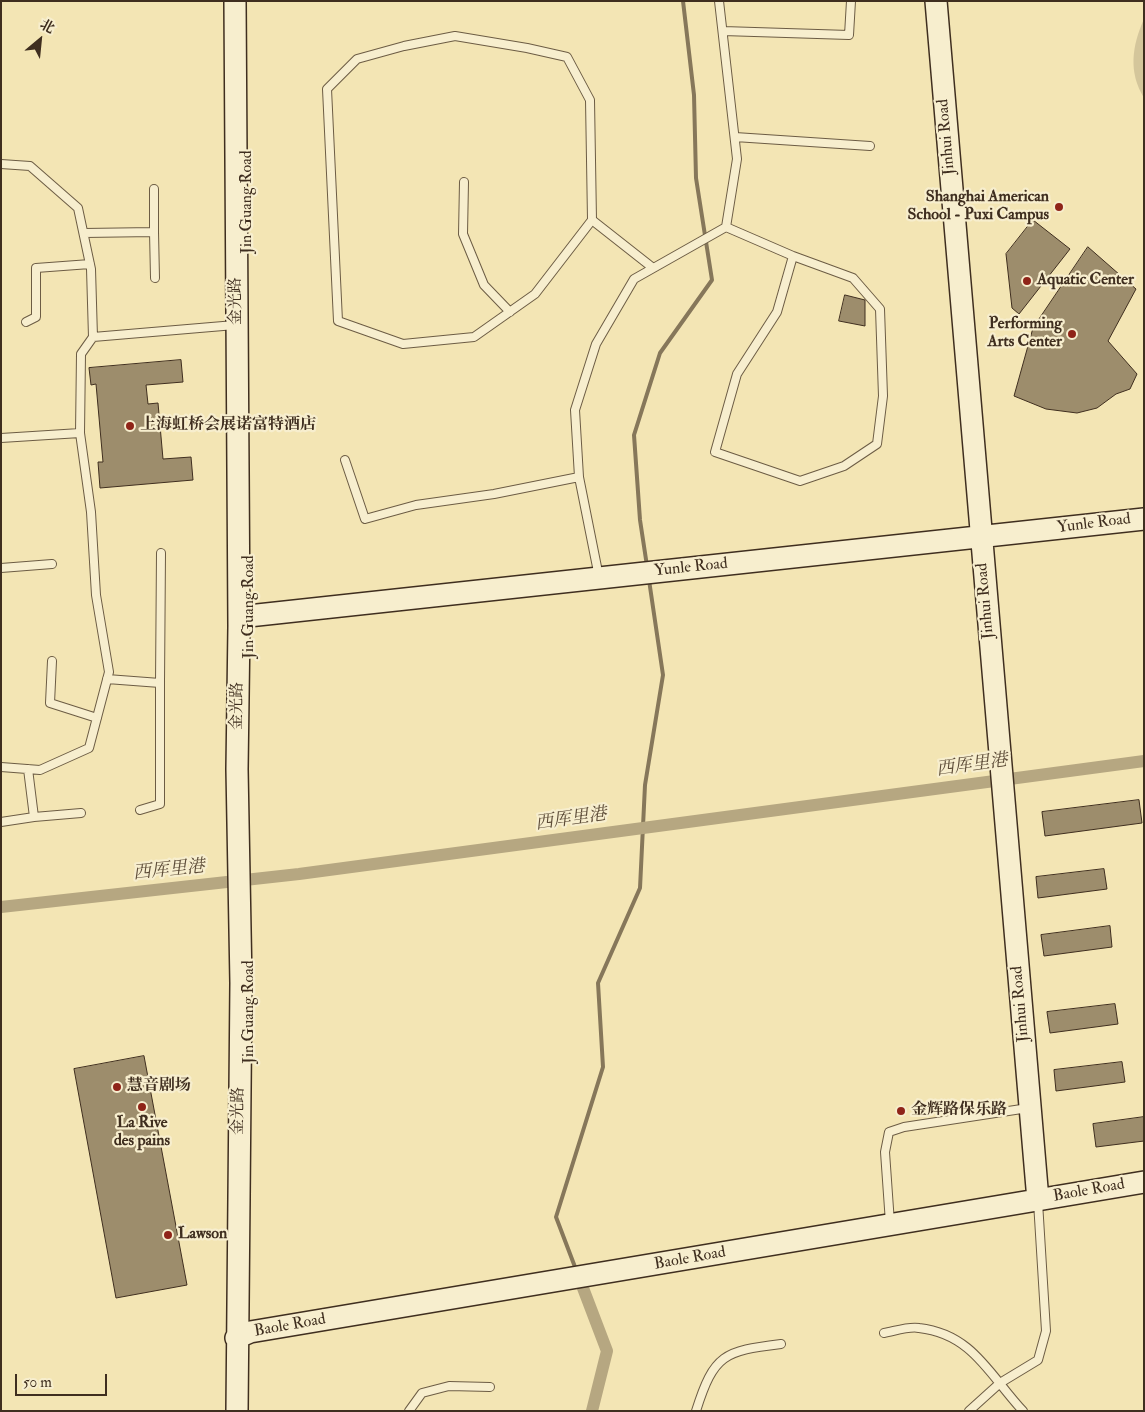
<!DOCTYPE html>
<html>
<head>
<meta charset="utf-8">
<style>
  body { margin:0 }
  #map { position:relative; width:1145px; height:1412px; overflow:hidden; background:#f3e5b4; font-family:"IM FELL Double Pica","Noto Serif SC",serif }
  canvas { display:block }
  .frame { position:absolute; inset:0; border:2px solid #3f2e1f; pointer-events:none }
  .north { position:absolute; left:15px; top:15px; width:50px; height:50px; -webkit-text-stroke:4px #f7eece; paint-order:stroke; rotate:28deg; font-size:14px; font-weight:700; line-height:20px; text-align:center; color:#3f2e1f }
  .north::after { content:''; display:block; margin:auto; width:18px; height:22px; background:#3f2e1f; clip-path:polygon(50% 0,100% 100%,50% 72%,0 100%) }
  .scale { position:absolute; left:15px; top:1374px; width:92px; height:22px; box-sizing:border-box; border:2px solid #3f2e1f; border-top:0; padding-left:6px; font-size:15px; line-height:18px; white-space:nowrap; color:#3f2e1f; -webkit-text-stroke:4px #f7eece; paint-order:stroke }
</style>
</head>
<body>
<div id="map">
<canvas width="1145" height="1412"></canvas>
<div class="frame"></div>
<div class="north">北</div>
<div class="scale">50 m</div>
</div>
<script>
const ctx = document.querySelector('canvas').getContext('2d');
ctx.lineJoin = 'round';
function fillPath(path, color) { ctx.fillStyle = color; ctx.fill(path, 'evenodd'); }
function strokePath(path, color, width, dash) { ctx.strokeStyle = color; ctx.lineWidth = width; ctx.lineCap = dash ? 'butt' : 'round'; ctx.setLineDash(dash || []); ctx.stroke(path); }
function drawText(font, color, halo, rows, align = 'center') {
  ctx.font = font + ' "IM FELL Double Pica","Noto Serif SC",serif'; ctx.lineWidth = 4.5; ctx.setLineDash([]); ctx.textBaseline = 'middle'; ctx.strokeStyle = halo; ctx.fillStyle = color; for (const [text, x, y, turn = 0] of rows) {
    ctx.save(); ctx.translate(x, y); ctx.rotate((+turn || 0) * Math.PI / 180); ctx.textAlign = isNaN(turn) ? turn : align; if (halo) ctx.strokeText(text, 0, 0); ctx.fillText(text, 0, 0); ctx.restore();
  }
}
fillPath(new Path2D(`
  M 1144,19 L 1144,98 C 1128,72 1132,46 1144,19 Z`), '#d4c69b');
strokePath(new Path2D(`
  M 647,566 L 640,520 L 634,435 L 660,353 L 712,280 L 696,178 L 694,95 L 683,1
  M 575,1267 L 556,1217 L 603,1067 L 598,983 L 640,888 L 645,785 L 663,675 L 649,580`), '#86775a', 4);
strokePath(new Path2D(`
  M 1,907 L 299,874 L 1144,761
  M 583,1288 L 607,1351 L 592,1411`), '#b6a781', 12);
const building = new Path2D(`
  M 1033,220 L 1070,249 L 1019,314 L 1012,308 L 1006,254 Z
  M 1088,247 L 1136,289 L 1108,341 L 1137,374 L 1130,389 L 1116,394 L 1097,408 L 1077,413 L 1046,409 L 1014,396 L 1033,328 Z
  M 845,295 L 865,300 L 865,326 L 839,321 Z
  M 181,360 L 183,382 L 146,385 L 148,404 L 158,403 L 163,459 L 191,457 L 193,480 L 100,488 L 98,462 L 103,462 L 96,384 L 91,385 L 89,368 Z
  M 1139,800 L 1142,823 L 1045,836 L 1042,812 Z
  M 1104,869 L 1107,889 L 1038,898 L 1036,877 Z
  M 1110,926 L 1112,947 L 1044,956 L 1041,935 Z
  M 1115,1004 L 1118,1024 L 1050,1033 L 1047,1012 Z
  M 144,1056 L 187,1285 L 116,1298 L 74,1069 Z
  M 1122,1062 L 1125,1082 L 1056,1091 L 1054,1070 Z
  M 1144,1117 L 1144,1141 L 1096,1147 L 1093,1124 Z`);
fillPath(building, '#9d8d6c');
strokePath(building, '#3f2e1f', 1);
const lane = new Path2D(`
  M 723,31 L 849,35 L 851,1
  M 735,137 L 870,146
  M 1,164 L 30,166 L 78,208 L 91,269 L 93,337 L 81,354 L 80,433 L 91,512 L 96,595 L 109,672 L 89,748 L 40,770 L 1,767
  M 464,182 L 463,234 L 484,285 L 510,312
  M 592,220 L 535,294 L 474,337 L 403,344 L 338,321 L 327,89 L 357,59 L 404,46 L 455,36 L 527,48 L 567,57 L 590,100 L 592,220 L 653,268
  M 726,227 L 793,256 L 853,278 L 880,309 L 883,396 L 877,444 L 844,466 L 800,481 L 715,452 L 737,374 L 777,312 L 793,256
  M 154,232 L 154,189
  M 84,233 L 154,232 L 155,278
  M 26,322 L 36,317 L 36,268 L 90,264
  M 93,337 L 235,325
  M 1,438 L 80,433
  M 345,460 L 365,519 L 416,505 L 494,494 L 579,477
  M 1,568 L 52,564
  M 599,577 L 579,477 L 575,410 L 596,344 L 634,279 L 726,227 L 737,159 L 719,1
  M 52,661 L 50,703 L 97,718
  M 107,679 L 160,683 L 161,553
  M 28,769 L 34,817 L 81,813
  M 140,810 L 160,804 L 160,683
  M 1,822 L 34,817
  M 890,1223 L 885,1152 L 889,1132 L 904,1127 L 1028,1108
  M 884,1333 C 895,1331 909,1326 919,1328 C 973,1334 990,1376 1023,1411
  M 409,1411 L 422,1393 L 449,1386 L 490,1387
  M 696,1411 C 714,1354 724,1351 781,1344
  M 969,1411 L 1000,1383 L 1038,1360 L 1046,1331 L 1038,1202`);
const secondary = new Path2D(`
  M 235,1 L 239,626 L 237,769 L 241,983 L 237,1411
  M 936,1 L 1038,1200
  M 239,617 L 1144,519
  M 236,1338 L 250,1332 L 1144,1182`);
strokePath(lane, '#6c5c44', 10);
strokePath(secondary, '#3f2e1f', 24);
strokePath(lane, '#f7eece', 8);
strokePath(secondary, '#f7eece', 21);
for (const [x, y, r, color] of [
  [1059,207,5,"#8f2418"],
  [1027,281,5,"#8f2418"],
  [1072,334,5,"#8f2418"],
  [130,426,5,"#8f2418"],
  [117,1087,5,"#8f2418"],
  [142,1107,5,"#8f2418"],
  [901,1111,5,"#8f2418"],
  [168,1235,5,"#8f2418"]
]) { const dot = new Path2D(); dot.arc(x, y, r, 0, 2 * Math.PI); ctx.fillStyle = color; ctx.fill(dot); strokePath(dot, '#f7eece', 2); }
drawText('16px', '#3f2e1f', '#f7eece', [
  ["Jinhui Road",947,137,-95],
  ["Jin Guang Road",248,202,-90],
  ["金光路",237,301,-90],
  ["Yunle Road",1094,524,-7],
  ["Yunle Road",691,568,-6],
  ["Jinhui Road",986,601,-95],
  ["Jin Guang Road",250,607,-90],
  ["金光路",238,706,-89],
  ["Jinhui Road",1021,1004,-95],
  ["Jin Guang Road",250,1012,-90],
  ["金光路",239,1111,-89],
  ["Baole Road",1089,1191,-10],
  ["Baole Road",690,1259,-10],
  ["Baole Road",290,1326,-10]
]);
drawText('bold 16px', '#3f2e1f', '#f7eece', [
  ["Shanghai American",1049,198,"right"],
  ["School - Puxi Campus",1049,216,"right"],
  ["Aquatic Center",1037,281],
  ["Performing",1062,325,"right"],
  ["Arts Center",1062,343,"right"],
  ["上海虹桥会展诺富特酒店",140,426],
  ["慧音剧场",127,1087],
  ["金辉路保乐路",911,1111],
  ["La Rive",142,1124,"center"],
  ["des pains",142,1142,"center"],
  ["Lawson",178,1235]
], 'left');
drawText('italic 18px', '#5d4c38', '#f7eece', [
  ["西厍里港",972,766,-8],
  ["西厍里港",571,820,-8],
  ["西厍里港",169,871,-6]
]);
</script>
</body>
</html>
